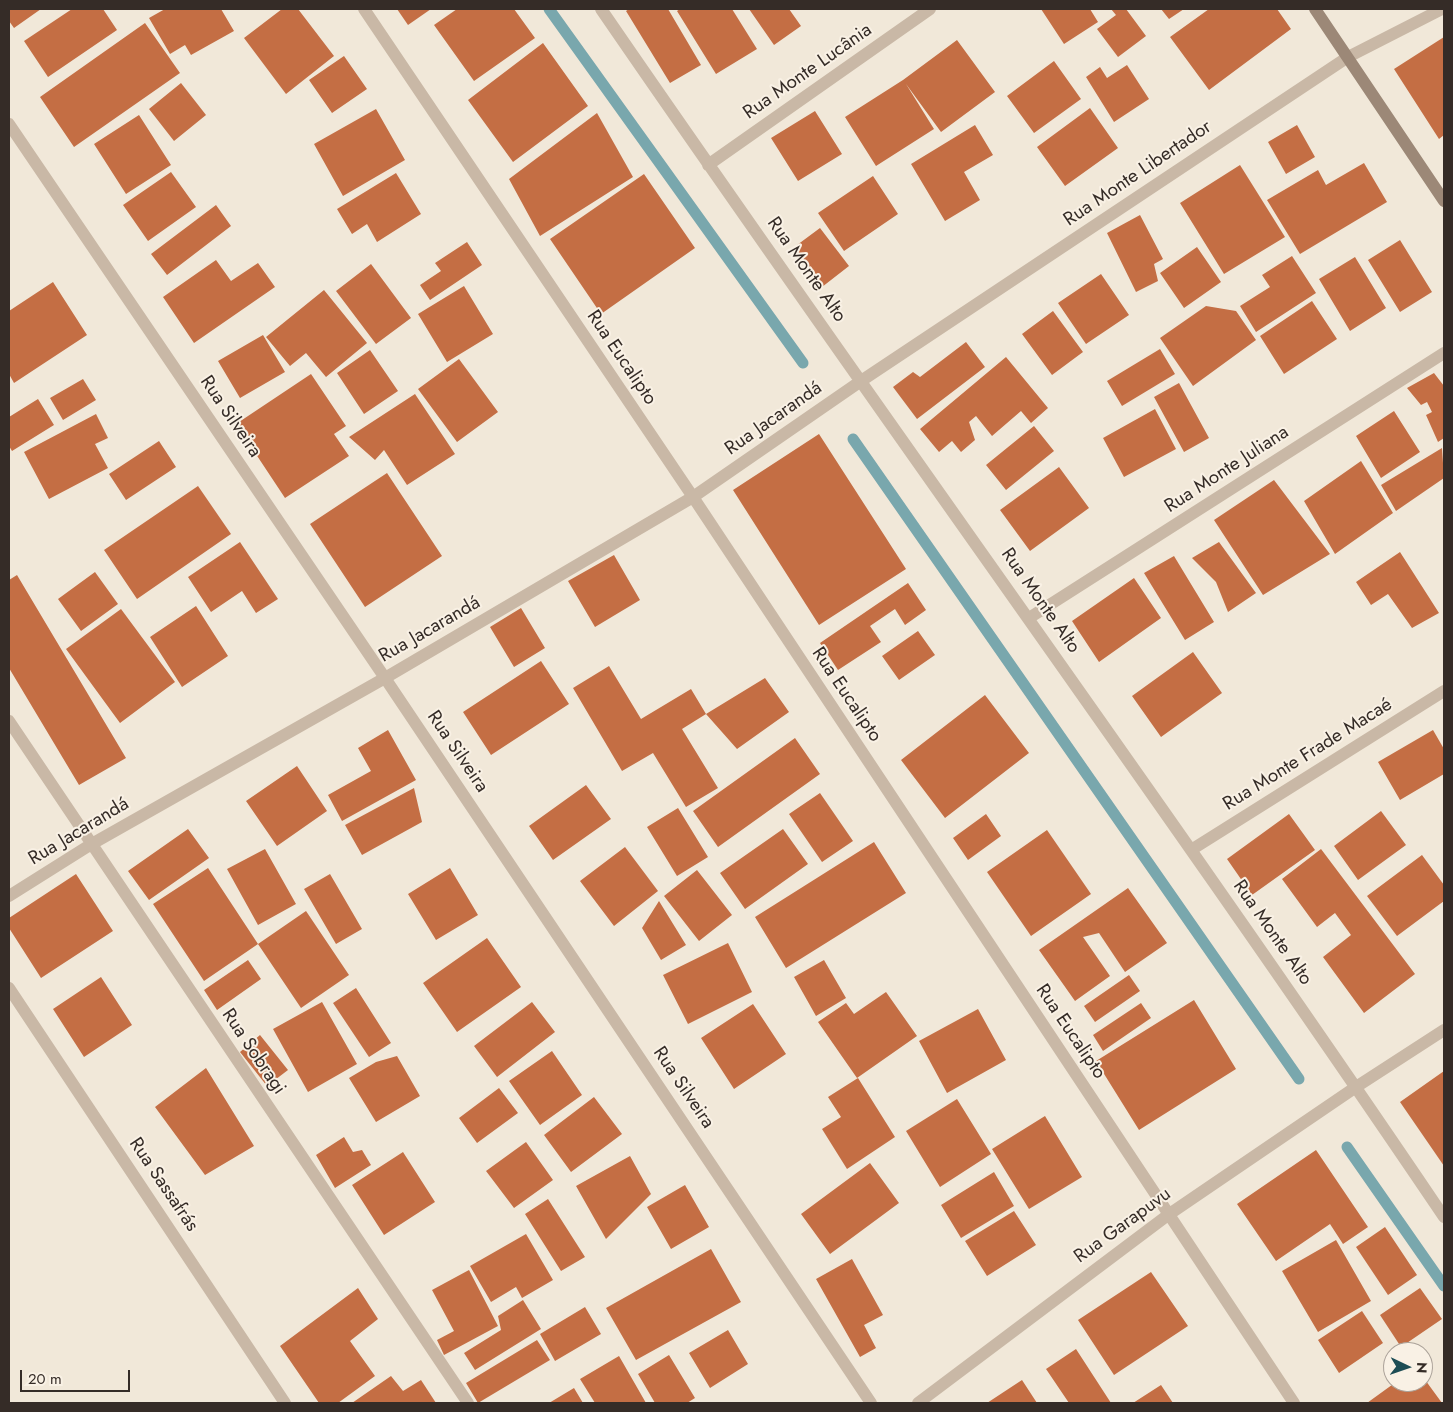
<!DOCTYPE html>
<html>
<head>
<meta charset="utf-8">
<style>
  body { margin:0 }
  #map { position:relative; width:1453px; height:1412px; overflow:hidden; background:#f1e8d9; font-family:Jost,sans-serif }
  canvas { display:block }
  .frame { position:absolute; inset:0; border:10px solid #352c27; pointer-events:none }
  .north { position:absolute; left:1383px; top:1342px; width:50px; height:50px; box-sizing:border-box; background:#f9f1e5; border:1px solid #aba299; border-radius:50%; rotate:93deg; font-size:14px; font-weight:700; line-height:20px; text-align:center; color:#352c27 }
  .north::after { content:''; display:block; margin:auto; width:18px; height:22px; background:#1d4d55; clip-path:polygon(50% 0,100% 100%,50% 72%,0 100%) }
  .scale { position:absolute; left:20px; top:1370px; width:110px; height:22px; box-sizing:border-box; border:2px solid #352c27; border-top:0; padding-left:6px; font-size:15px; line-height:18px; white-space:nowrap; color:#352c27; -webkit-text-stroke:4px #f9f1e5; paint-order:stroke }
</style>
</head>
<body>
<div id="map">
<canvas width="1453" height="1412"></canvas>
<div class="frame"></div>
<div class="north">N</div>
<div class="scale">20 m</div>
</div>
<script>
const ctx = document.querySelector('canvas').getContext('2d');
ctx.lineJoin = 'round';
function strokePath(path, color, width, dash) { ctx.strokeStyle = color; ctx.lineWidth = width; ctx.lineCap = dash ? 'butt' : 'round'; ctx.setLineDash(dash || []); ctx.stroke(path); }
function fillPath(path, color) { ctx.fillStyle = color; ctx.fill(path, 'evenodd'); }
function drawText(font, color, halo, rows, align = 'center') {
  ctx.font = font + ' Jost,sans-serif'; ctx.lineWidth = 4; ctx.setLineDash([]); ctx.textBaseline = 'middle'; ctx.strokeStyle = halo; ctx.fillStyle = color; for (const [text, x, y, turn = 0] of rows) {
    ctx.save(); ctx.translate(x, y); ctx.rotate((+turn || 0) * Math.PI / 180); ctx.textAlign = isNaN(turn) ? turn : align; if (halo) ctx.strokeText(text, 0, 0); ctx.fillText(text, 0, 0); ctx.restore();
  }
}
strokePath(new Path2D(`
  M 549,9 L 803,363
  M 853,439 L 1299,1079
  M 1347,1147 L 1444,1286`), '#79a7ad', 11);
fillPath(new Path2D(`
  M 9,9 L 41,9 L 14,28 L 9,21 Z
  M 72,9 L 103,9 L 117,30 L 48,77 L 24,41 Z
  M 165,9 L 221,9 L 234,31 L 191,55 L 185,45 L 170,54 L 149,18 Z
  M 282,9 L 298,9 L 334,56 L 286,94 L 244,38 Z
  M 397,9 L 431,9 L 408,25 Z
  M 457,9 L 514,9 L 535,38 L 474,81 L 434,25 Z
  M 629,9 L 668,9 L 701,65 L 670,83 L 626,11 Z
  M 680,9 L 732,9 L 757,49 L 716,74 L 677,11 Z
  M 749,9 L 789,9 L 801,26 L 774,45 Z
  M 1041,9 L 1090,9 L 1098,22 L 1064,44 Z
  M 1111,9 L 1126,9 L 1146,36 L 1118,57 L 1097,29 L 1116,15 Z
  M 1161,9 L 1184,9 L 1169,19 Z
  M 1209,9 L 1277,9 L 1291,29 L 1209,90 L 1170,37 Z
  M 145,23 L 180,73 L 74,147 L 40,97 Z
  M 1444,37 L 1444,135 L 1439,139 L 1394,69 Z
  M 957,40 L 995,92 L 941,132 L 906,84 L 934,129 L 876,166 L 845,117 L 903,80 Z
  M 543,43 L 588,106 L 513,162 L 468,100 Z
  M 344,56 L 367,89 L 332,113 L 309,80 Z
  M 1054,61 L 1081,99 L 1034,133 L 1007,96 Z
  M 1127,65 L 1149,99 L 1114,122 L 1086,77 L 1100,67 L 1107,78 Z
  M 181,83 L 206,115 L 174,141 L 149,109 Z
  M 1090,108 L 1118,148 L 1065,186 L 1037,147 Z
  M 376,109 L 405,160 L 343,196 L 314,144 Z
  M 815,111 L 842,154 L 798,181 L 771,138 Z
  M 597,113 L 633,177 L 540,236 L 509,179 Z
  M 139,115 L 171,165 L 126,194 L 94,144 Z
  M 975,125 L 993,155 L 964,172 L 980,200 L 945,221 L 911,164 Z
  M 1297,125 L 1315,157 L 1286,174 L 1268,142 Z
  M 1364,163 L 1387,202 L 1300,254 L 1267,200 L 1318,170 L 1326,185 Z
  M 1240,165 L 1285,237 L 1224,274 L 1180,203 Z
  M 171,172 L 196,207 L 148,241 L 123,205 Z
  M 396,173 L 421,214 L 377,242 L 367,224 L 352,234 L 337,209 Z
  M 644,174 L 695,248 L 601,314 L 550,239 Z
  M 873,176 L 898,214 L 844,251 L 818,213 Z
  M 216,205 L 231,226 L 167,275 L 151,254 Z
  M 1140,215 L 1163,259 L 1154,264 L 1158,281 L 1136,292 L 1107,233 Z
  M 820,228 L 849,266 L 822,287 L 793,248 Z
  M 1400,240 L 1432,292 L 1400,312 L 1368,260 Z
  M 467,242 L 482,265 L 430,300 L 420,285 L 441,271 L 435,263 Z
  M 1197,247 L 1221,282 L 1184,308 L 1160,273 Z
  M 1292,256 L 1316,293 L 1256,332 L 1240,306 L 1270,287 L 1262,275 Z
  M 1355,257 L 1386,308 L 1350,331 L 1319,279 Z
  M 216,260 L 231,281 L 258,263 L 275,287 L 194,343 L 163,297 Z
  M 371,264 L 411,318 L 376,344 L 336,291 Z
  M 1101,274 L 1129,315 L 1086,344 L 1058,303 Z
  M 53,282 L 87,335 L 14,383 L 9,374 L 9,311 Z
  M 464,286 L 493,334 L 447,362 L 418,314 Z
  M 324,290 L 367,343 L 326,377 L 306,353 L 290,366 L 266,337 Z
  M 1312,301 L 1337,339 L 1284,374 L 1260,336 Z
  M 1206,306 L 1236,311 L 1256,340 L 1193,386 L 1160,338 Z
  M 1053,311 L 1083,352 L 1052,375 L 1022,334 Z
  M 263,335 L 285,372 L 240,398 L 218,361 Z
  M 966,342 L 985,367 L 917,419 L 893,387 L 913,372 L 920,377 Z
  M 1160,349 L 1175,374 L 1122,406 L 1107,381 Z
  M 370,350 L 398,391 L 364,414 L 337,373 Z
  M 1006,357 L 1048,408 L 1031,423 L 1021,411 L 992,436 L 976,416 L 969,422 L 975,440 L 961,452 L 952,441 L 939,452 L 920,429 Z
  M 459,359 L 498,412 L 457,442 L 418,389 Z
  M 1434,373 L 1444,386 L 1444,438 L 1438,442 L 1426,415 L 1432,412 L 1427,402 L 1421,405 L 1407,388 Z
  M 311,374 L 346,426 L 334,434 L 349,456 L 285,498 L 236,424 Z
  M 83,379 L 96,400 L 63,420 L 50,398 Z
  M 1179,383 L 1209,438 L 1184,452 L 1154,397 Z
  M 415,394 L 455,454 L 407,485 L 384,450 L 375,460 L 349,437 Z
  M 38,399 L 54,425 L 12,451 L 9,446 L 9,417 Z
  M 1155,409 L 1176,449 L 1124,477 L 1103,438 Z
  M 1394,411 L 1420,452 L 1381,478 L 1356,436 Z
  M 96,414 L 108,438 L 95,444 L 108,468 L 49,499 L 24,452 Z
  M 1034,426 L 1054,451 L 1006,490 L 986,465 Z
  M 819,434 L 906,569 L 819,625 L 733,490 Z
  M 159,441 L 176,467 L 126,500 L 109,474 Z
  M 1442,448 L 1444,478 L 1396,511 L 1381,485 Z
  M 1361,461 L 1393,513 L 1335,554 L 1304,501 Z
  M 1059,467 L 1089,508 L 1030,551 L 1000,510 Z
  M 387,473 L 442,556 L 365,607 L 310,524 Z
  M 1274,480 L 1330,554 L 1263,595 L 1214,520 Z
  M 198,486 L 231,534 L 137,599 L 104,550 Z
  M 240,542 L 278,599 L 256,613 L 242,591 L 211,612 L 188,577 Z
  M 1219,542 L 1256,593 L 1228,612 L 1216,582 L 1192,558 Z
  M 1400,552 L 1439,613 L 1412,628 L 1388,594 L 1371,605 L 1356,582 Z
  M 614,555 L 640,600 L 595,627 L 568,581 Z
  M 1174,556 L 1214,622 L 1185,640 L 1144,573 Z
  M 95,572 L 118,604 L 81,631 L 58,599 Z
  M 17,575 L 126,758 L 79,785 L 9,668 L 9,580 Z
  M 1134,578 L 1161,618 L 1099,662 L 1072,621 Z
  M 908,583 L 926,610 L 905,625 L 895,609 L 870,626 L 881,642 L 838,670 L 820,643 Z
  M 196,606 L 228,656 L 182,687 L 150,637 Z
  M 521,608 L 545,648 L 514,667 L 490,627 Z
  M 121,609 L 175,682 L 120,723 L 66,649 Z
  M 918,631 L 935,655 L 899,680 L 882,656 Z
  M 1193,652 L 1222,693 L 1161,737 L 1132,696 Z
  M 541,661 L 569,704 L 491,755 L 463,712 Z
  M 609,666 L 641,719 L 691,689 L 706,714 L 682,729 L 718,788 L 686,807 L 653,753 L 622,771 L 573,688 Z
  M 765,678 L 789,712 L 737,749 L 706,714 Z
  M 985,695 L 1029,753 L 945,818 L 901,760 Z
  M 388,730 L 416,780 L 342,821 L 328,795 L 371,771 L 358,748 Z
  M 1433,730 L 1444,749 L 1444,774 L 1400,800 L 1378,762 Z
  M 795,738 L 820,774 L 718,847 L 693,811 Z
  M 297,766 L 327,811 L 277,846 L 246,801 Z
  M 586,785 L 611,819 L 553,860 L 529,826 Z
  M 414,788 L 422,822 L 362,855 L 345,825 Z
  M 820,793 L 853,841 L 822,862 L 789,814 Z
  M 678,808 L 708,857 L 677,876 L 647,827 Z
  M 1381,811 L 1406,845 L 1358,880 L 1334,846 Z
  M 986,814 L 1001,836 L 968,860 L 953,838 Z
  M 1289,814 L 1315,850 L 1252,895 L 1227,859 Z
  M 188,829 L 209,858 L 149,900 L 128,871 Z
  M 783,829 L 808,864 L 745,909 L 720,873 Z
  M 1047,830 L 1091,894 L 1031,936 L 987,872 Z
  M 874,842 L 906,893 L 786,968 L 755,917 Z
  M 625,847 L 658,891 L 614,926 L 580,881 Z
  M 265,849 L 296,904 L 258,925 L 227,869 Z
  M 1321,849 L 1415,974 L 1364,1013 L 1323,957 L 1351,935 L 1335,913 L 1317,927 L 1282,879 Z
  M 1422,855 L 1444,885 L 1444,901 L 1397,936 L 1367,896 Z
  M 208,868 L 258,944 L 204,981 L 153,904 Z
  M 450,868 L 478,915 L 436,940 L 408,894 Z
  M 697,870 L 732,915 L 699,941 L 664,896 Z
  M 76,874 L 113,931 L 41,978 L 9,928 L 9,918 Z
  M 330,874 L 362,929 L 336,944 L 304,889 Z
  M 1128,888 L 1167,943 L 1125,972 L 1099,933 L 1083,937 L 1110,976 L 1075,1001 L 1039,950 Z
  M 659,901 L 686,945 L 661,960 L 642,928 Z
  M 306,911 L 349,975 L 301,1008 L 258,944 Z
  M 487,938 L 521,987 L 457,1032 L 423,983 Z
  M 728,943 L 752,992 L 688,1024 L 663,975 Z
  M 248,960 L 261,979 L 217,1010 L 204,990 Z
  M 824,960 L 846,998 L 816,1016 L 794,977 Z
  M 1129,975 L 1140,991 L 1095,1022 L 1084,1006 Z
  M 101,977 L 132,1025 L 84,1057 L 53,1009 Z
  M 356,988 L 391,1043 L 369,1057 L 333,1003 Z
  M 886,992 L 917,1036 L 857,1078 L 818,1022 L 846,1003 L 854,1014 Z
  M 1194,1000 L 1236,1069 L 1139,1130 L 1096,1061 Z
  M 322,1002 L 357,1064 L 308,1092 L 273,1029 Z
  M 532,1002 L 555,1032 L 497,1077 L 474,1046 Z
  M 1141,1003 L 1151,1018 L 1103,1051 L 1093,1035 Z
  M 753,1004 L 786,1054 L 734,1089 L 701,1038 Z
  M 978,1009 L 1006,1060 L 947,1093 L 919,1041 Z
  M 260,1035 L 288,1070 L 267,1086 L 240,1052 Z
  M 552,1051 L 582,1095 L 540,1125 L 509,1081 Z
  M 397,1056 L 420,1096 L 376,1122 L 349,1078 L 376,1062 Z
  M 206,1068 L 254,1146 L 205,1175 L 155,1107 Z
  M 1444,1071 L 1444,1166 L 1400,1102 Z
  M 858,1078 L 895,1137 L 847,1169 L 822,1129 L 841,1117 L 828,1097 Z
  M 499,1088 L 518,1113 L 477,1143 L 459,1118 Z
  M 594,1097 L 622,1134 L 571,1172 L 544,1135 Z
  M 957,1099 L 991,1154 L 940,1187 L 906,1131 Z
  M 1045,1116 L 1082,1177 L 1029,1209 L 992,1149 Z
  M 344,1137 L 353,1152 L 362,1150 L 371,1165 L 335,1188 L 316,1155 Z
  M 526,1142 L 553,1180 L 514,1208 L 486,1171 Z
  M 1316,1150 L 1368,1227 L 1343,1244 L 1330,1224 L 1276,1261 L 1237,1204 Z
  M 403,1152 L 435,1202 L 384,1235 L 352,1185 Z
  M 630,1156 L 651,1194 L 606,1239 L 576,1186 Z
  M 870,1163 L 899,1203 L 830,1254 L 801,1214 Z
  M 994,1172 L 1014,1206 L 961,1238 L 941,1205 Z
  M 685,1185 L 709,1227 L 671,1249 L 647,1207 Z
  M 548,1199 L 585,1257 L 561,1271 L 525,1214 Z
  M 1014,1211 L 1036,1245 L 987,1276 L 965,1241 Z
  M 1385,1227 L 1417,1275 L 1388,1295 L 1356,1247 Z
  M 526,1234 L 553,1280 L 522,1298 L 516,1287 L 491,1302 L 470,1266 Z
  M 1336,1240 L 1371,1301 L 1318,1332 L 1282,1271 Z
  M 711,1249 L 741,1302 L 636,1360 L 606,1308 Z
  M 852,1259 L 883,1315 L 864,1325 L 876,1348 L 860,1357 L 816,1279 Z
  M 469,1270 L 498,1326 L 444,1355 L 437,1340 L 454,1331 L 432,1290 Z
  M 1151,1272 L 1188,1326 L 1114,1375 L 1078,1320 Z
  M 358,1288 L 378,1319 L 350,1341 L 375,1376 L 338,1403 L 319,1403 L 280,1346 Z
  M 1420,1288 L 1442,1319 L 1401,1347 L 1380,1315 Z
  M 523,1300 L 541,1329 L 475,1370 L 464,1353 L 501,1330 L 498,1316 Z
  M 585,1307 L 601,1334 L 555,1361 L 540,1334 Z
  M 1362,1311 L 1383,1343 L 1339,1373 L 1318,1340 Z
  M 728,1330 L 748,1364 L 710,1388 L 689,1353 Z
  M 537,1340 L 550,1360 L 478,1403 L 466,1383 Z
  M 1076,1349 L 1111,1403 L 1069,1403 L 1046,1369 Z
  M 669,1355 L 695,1398 L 687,1403 L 655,1403 L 638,1374 Z
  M 619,1356 L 646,1403 L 595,1403 L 580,1379 Z
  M 391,1376 L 403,1391 L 421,1380 L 436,1403 L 352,1403 Z
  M 1423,1377 L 1442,1403 L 1367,1403 L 1396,1382 L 1423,1382 Z
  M 1022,1380 L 1037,1403 L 987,1403 Z
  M 1161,1385 L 1173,1403 L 1133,1403 Z
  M 574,1388 L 583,1403 L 549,1403 Z`), '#c46e44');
strokePath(new Path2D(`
  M 364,9 L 693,497 L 1294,1403
  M 601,9 C 879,414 1169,810 1444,1217
  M 9,124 L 385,678 L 871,1403
  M 708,165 L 930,9
  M 1029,618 L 1444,353
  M 9,721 L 468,1403
  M 1191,850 L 1444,691
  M 9,896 L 90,845 L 385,678 L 693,497 L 861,381 L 1348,57 L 1442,9
  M 9,988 L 285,1403
  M 918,1403 L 1168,1215 L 1356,1087 L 1444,1030`), '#c9b8a6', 12);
strokePath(new Path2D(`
  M 1315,9 L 1444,201`), '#9c8877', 12);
drawText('19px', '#352c27', '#f9f1e5', [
  ["Rua Monte Lucânia",808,72,-35],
  ["Rua Monte Libertador",1138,174,-34],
  ["Rua Monte Alto",806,270,55],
  ["Rua Eucalipto",621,358,56],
  ["Rua Silveira",230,417,56],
  ["Rua Jacarandá",774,419,-35],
  ["Rua Monte Juliana",1227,470,-33],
  ["Rua Monte Alto",1040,601,55],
  ["Rua Jacarandá",430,630,-30],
  ["Rua Eucalipto",846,695,56],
  ["Rua Silveira",457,752,56],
  ["Rua Monte Frade Macaé",1308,755,-32],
  ["Rua Jacarandá",79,832,-31],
  ["Rua Monte Alto",1272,933,55],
  ["Rua Eucalipto",1070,1032,56],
  ["Rua Sobragi",253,1052,56],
  ["Rua Silveira",683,1088,56],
  ["Rua Sassafrás",163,1185,56],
  ["Rua Garapuvu",1123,1226,-36]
]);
</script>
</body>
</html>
